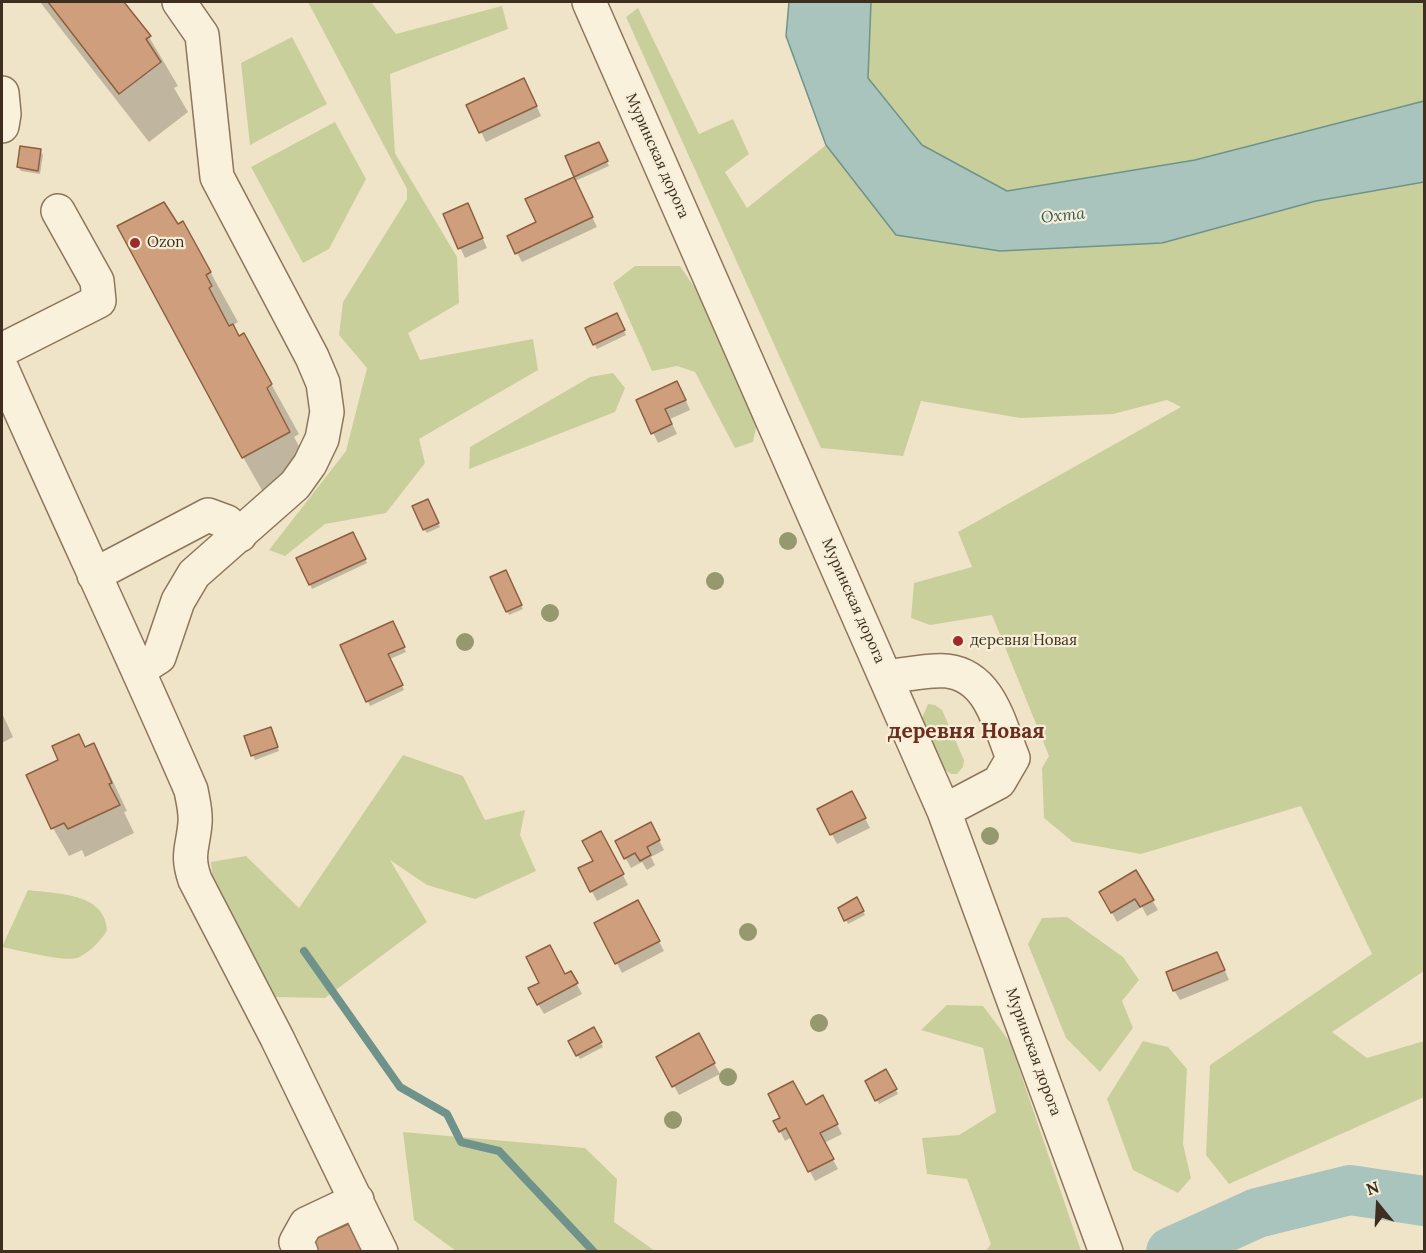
<!DOCTYPE html>
<html>
<head>
<meta charset="utf-8">
<style>
  body { margin:0 }
  #map { position:relative; width:1426px; height:1253px; overflow:hidden; background:#f0e4c8; font-family:Lora,serif }
  canvas { display:block }
  .frame { position:absolute; inset:0; border:3px solid #3d2e20; pointer-events:none }
  .north { position:absolute; left:1348px; top:1175px; width:60px; height:60px; -webkit-text-stroke:4px #f7eed8; paint-order:stroke; rotate:342deg; font-size:16px; font-weight:700; line-height:24px; text-align:center; color:#3d2e20 }
  .north::after { content:''; display:block; margin:auto; width:21px; height:27px; background:#3d2e20; clip-path:polygon(50% 0,100% 100%,50% 72%,0 100%) }
</style>
</head>
<body>
<div id="map">
<canvas width="1426" height="1253"></canvas>
<div class="frame"></div>
<div class="north">N</div>
</div>
<script>
const ctx = document.querySelector('canvas').getContext('2d');
ctx.lineJoin = 'round';
function fillPath(path, color) { ctx.fillStyle = color; ctx.fill(path, 'evenodd'); }
function strokePath(path, color, width, dash) { ctx.strokeStyle = color; ctx.lineWidth = width; ctx.lineCap = dash ? 'butt' : 'round'; ctx.setLineDash(dash || []); ctx.stroke(path); }
function drawText(font, color, halo, rows, align = 'center') {
  ctx.font = font + ' Lora,serif'; ctx.lineWidth = 4.5; ctx.setLineDash([]); ctx.textBaseline = 'middle'; ctx.strokeStyle = halo; ctx.fillStyle = color; for (const [text, x, y, turn = 0] of rows) {
    ctx.save(); ctx.translate(x, y); ctx.rotate((+turn || 0) * Math.PI / 180); ctx.textAlign = isNaN(turn) ? turn : align; if (halo) ctx.strokeText(text, 0, 0); ctx.fillText(text, 0, 0); ctx.restore();
  }
}
fillPath(new Path2D(`
  M 308,2 L 371,2 L 396,34 L 502,6 L 508,29 L 390,74 L 395,153 L 457,257 L 459,303 L 408,333 L 420,360 L 533,339 L 538,370 L 419,439 L 425,463 L 386,513 L 325,524 L 285,556 L 269,550 L 346,451 L 367,368 L 339,335 L 343,302 L 407,199 L 407,189 Z
  M 871,2 L 1424,2 L 1424,101 L 1195,160 L 1007,191 L 922,145 L 868,78 Z
  M 638,8 L 699,134 L 733,119 L 749,154 L 725,172 L 747,208 L 826,145 L 896,235 L 1316,201 L 1424,182 L 1424,971 L 1332,1032 L 1367,1058 L 1424,1041 L 1424,1097 L 1229,1184 L 1206,1155 L 1210,1065 L 1372,954 L 1301,806 L 1141,854 L 1073,842 L 1044,818 L 1042,768 L 1049,756 L 992,615 L 930,625 L 911,618 L 914,583 L 972,567 L 958,532 L 1181,407 L 1167,400 L 1113,414 L 1020,418 L 921,401 L 903,456 L 821,448 L 626,17 Z
  M 292,37 L 327,104 L 250,145 L 241,63 Z
  M 335,122 L 366,179 L 329,249 L 303,263 L 251,167 Z
  M 635,266 L 680,266 L 695,288 L 729,357 L 757,423 L 753,442 L 735,448 L 695,372 L 677,366 L 652,371 L 613,283 Z
  M 613,373 L 625,388 L 615,412 L 469,469 L 470,447 L 590,377 Z
  M 928,704 L 935,705 L 942,710 L 964,760 L 963,767 L 957,774 L 951,774 L 944,769 L 922,718 Z
  M 403,755 L 463,776 L 485,820 L 525,810 L 520,835 L 536,871 L 475,899 L 427,885 L 390,860 L 427,922 L 325,998 L 273,997 L 214,893 L 211,862 L 246,856 L 299,908 Z
  M 28,890 C 56,894 105,892 107,930 C 102,940 88,954 77,958 C 63,962 18,950 2,947 Z
  M 1067,917 L 1123,957 L 1139,980 L 1122,1001 L 1133,1028 L 1100,1072 L 1066,1038 L 1028,944 L 1042,918 Z
  M 947,1005 L 983,1006 L 1010,1042 L 1081,1251 L 986,1251 L 991,1244 L 967,1179 L 927,1174 L 922,1138 L 959,1135 L 996,1112 L 983,1048 L 921,1030 Z
  M 1143,1041 L 1168,1047 L 1187,1069 L 1183,1144 L 1191,1178 L 1178,1193 L 1133,1170 L 1107,1099 Z
  M 403,1132 L 585,1148 L 617,1179 L 614,1222 L 655,1251 L 456,1251 L 414,1220 Z`), '#c9cf9b');
const water = new Path2D(`
  M 789,2 L 871,2 L 868,78 L 922,145 L 1007,191 L 1195,160 L 1424,101 L 1424,182 L 1316,201 L 1162,243 L 1000,251 L 896,235 L 826,145 L 786,36 Z`);
fillPath(water, '#a9c4bc');
strokePath(water, '#6f938a', 1.5);
fillPath(new Path2D(`
  M 40,2 L 122,2 L 149,37 L 178,86 L 174,88 L 188,112 L 149,142 Z
  M 529,89 L 541,116 L 486,142 L 468,106 Z
  M 600,148 L 609,166 L 575,181 L 597,227 L 522,262 L 517,253 L 538,223 L 527,200 L 576,177 L 567,157 Z
  M 40,150 L 43,155 L 40,174 L 21,171 L 18,167 Z
  M 472,214 L 487,248 L 465,258 L 445,215 Z
  M 183,223 L 238,322 L 233,325 L 240,337 L 244,335 L 299,434 L 294,437 L 318,481 L 271,506 L 243,457 L 178,226 Z
  M 619,320 L 626,335 L 597,349 L 587,329 Z
  M 682,392 L 690,410 L 670,419 L 677,434 L 658,443 L 638,401 Z
  M 429,505 L 440,527 L 427,533 L 424,529 Z
  M 355,538 L 367,563 L 312,589 L 310,584 Z
  M 507,576 L 523,609 L 509,615 L 507,611 Z
  M 395,627 L 406,652 L 390,659 L 404,690 L 370,706 L 342,646 Z
  M 2,713 L 13,737 L 2,743 Z
  M 271,728 L 279,751 L 255,760 L 246,737 Z
  M 93,745 L 109,773 L 127,811 L 124,812 L 134,833 L 85,857 L 82,850 L 69,856 L 53,828 L 28,776 Z
  M 857,802 L 870,828 L 837,844 L 819,809 Z
  M 656,834 L 664,850 L 651,857 L 655,865 L 647,870 L 642,862 L 631,868 L 617,842 Z
  M 606,842 L 628,885 L 597,901 L 580,869 L 595,861 Z
  M 1136,872 L 1158,910 L 1147,916 L 1142,907 L 1117,922 L 1101,893 Z
  M 857,899 L 865,915 L 848,924 L 840,908 Z
  M 643,911 L 664,951 L 622,973 L 596,923 Z
  M 1217,953 L 1229,980 L 1180,1000 L 1174,990 Z
  M 571,973 L 582,994 L 544,1014 L 538,1004 L 565,975 Z
  M 594,1029 L 603,1047 L 580,1059 L 570,1041 Z
  M 699,1035 L 720,1074 L 679,1095 L 658,1057 Z
  M 886,1071 L 898,1094 L 879,1104 L 867,1081 Z
  M 805,1106 L 828,1107 L 842,1134 L 824,1143 L 838,1169 L 815,1181 L 792,1137 L 785,1141 L 780,1131 Z`), '#0003');
strokePath(new Path2D(`
  M 304,951 L 400,1087 L 447,1114 L 461,1142 L 499,1151 L 594,1252`), '#6f938a', 8);
strokePath(new Path2D(`
  M 1171,1252 L 1257,1213 L 1350,1190 L 1424,1201`), '#a9c4bc', 50);
const building = new Path2D(`
  M 48,2 L 124,2 L 151,36 L 146,39 L 161,62 L 119,94 Z
  M 524,78 L 537,106 L 479,133 L 466,105 Z
  M 599,142 L 608,161 L 574,177 L 565,156 Z
  M 20,146 L 41,149 L 38,171 L 17,167 Z
  M 574,177 L 593,217 L 515,254 L 507,236 L 536,222 L 525,199 Z
  M 164,202 L 178,224 L 183,221 L 211,272 L 206,275 L 212,286 L 209,288 L 229,326 L 233,324 L 239,336 L 244,333 L 272,384 L 267,388 L 290,432 L 242,458 L 117,226 Z
  M 468,203 L 483,238 L 458,249 L 443,214 Z
  M 617,313 L 625,330 L 593,345 L 585,328 Z
  M 677,381 L 686,400 L 665,409 L 672,424 L 651,434 L 636,400 Z
  M 428,499 L 439,523 L 423,530 L 412,506 Z
  M 353,532 L 366,559 L 309,585 L 296,558 Z
  M 506,570 L 522,605 L 506,612 L 490,577 Z
  M 393,621 L 405,647 L 388,654 L 403,685 L 366,702 L 340,645 Z
  M 271,727 L 278,747 L 251,756 L 244,736 Z
  M 79,734 L 85,747 L 94,743 L 112,783 L 109,784 L 120,805 L 68,829 L 64,823 L 51,829 L 26,775 L 58,760 L 52,746 Z
  M 852,791 L 866,818 L 830,835 L 817,809 Z
  M 651,822 L 660,840 L 647,847 L 651,855 L 640,861 L 635,853 L 624,859 L 615,841 Z
  M 601,831 L 624,874 L 590,892 L 578,868 L 593,861 L 582,841 Z
  M 1136,870 L 1154,900 L 1140,907 L 1135,899 L 1111,913 L 1099,892 Z
  M 857,897 L 864,911 L 844,921 L 838,908 Z
  M 638,900 L 660,941 L 615,964 L 594,923 Z
  M 550,945 L 565,974 L 571,971 L 578,983 L 537,1005 L 528,988 L 539,983 L 526,957 Z
  M 1217,952 L 1225,970 L 1173,991 L 1166,972 Z
  M 594,1027 L 602,1042 L 576,1056 L 568,1041 Z
  M 699,1033 L 715,1063 L 672,1087 L 656,1057 Z
  M 886,1069 L 897,1089 L 875,1101 L 865,1081 Z
  M 793,1081 L 806,1105 L 823,1095 L 838,1124 L 820,1133 L 834,1159 L 808,1172 L 786,1128 L 779,1132 L 773,1121 L 780,1118 L 768,1094 Z
  M 353,1222 L 367,1252 L 317,1252 L 312,1240 Z`);
fillPath(building, '#cf9f7d');
strokePath(building, '#8d5f41', 1.5);
const minor = new Path2D(`
  M 589,2 L 944,811 L 1106,1252
  M 2,93 L 4,114 L 2,126
  M 2,350 L 99,301 L 97,281 L 58,211
  M 2,369 C 64,510 130,649 191,790 C 193,801 196,812 195,823 C 193,848 186,854 195,880 L 277,1038 L 381,1252
  M 94,575 L 208,515 L 227,522 L 240,535
  M 139,670 L 159,657 L 178,601 L 194,574 L 295,485 L 310,464 L 322,439 L 327,412 L 323,383 L 312,357 L 217,177 L 202,35 L 179,2
  M 887,677 C 903,675 932,669 947,671 C 990,676 999,724 1013,758 L 999,782 L 944,811
  M 301,1252 L 296,1242 L 306,1224 L 357,1200`);
strokePath(minor, '#8d765c', 36);
strokePath(minor, '#faf1dc', 33);
ctx.fillStyle = '#96986f';
for (const [x, y] of [
  [788,541],
  [715,581],
  [550,613],
  [465,642],
  [990,836],
  [748,932],
  [819,1023],
  [728,1077],
  [673,1120]
]) { ctx.beginPath(); ctx.arc(x, y, 9, 0, 2 * Math.PI); ctx.fill(); }
for (const [x, y, r, color] of [
  [135,243,6,"#9e2a2b"],
  [958,641,6,"#9e2a2b"]
]) { const dot = new Path2D(); dot.arc(x, y, r, 0, 2 * Math.PI); ctx.fillStyle = color; ctx.fill(dot); strokePath(dot, '#f7eed8', 2); }
drawText('15px', '#3d2e20', '#f7eed8', [
  ["Муринская дорога",657,156,66],
  ["Муринская дорога",853,601,66],
  ["Муринская дорога",1033,1052,70]
]);
drawText('15px', '#3d2e20', '#f7eed8', [
  ["Ozon",147,243],
  ["деревня Новая",970,641]
], 'left');
drawText('italic 16px', '#2f5d5a', '#f7eed8', [
  ["Охта",1063,216,-6]
]);
drawText('bold 21px', '#6b2e1e', '#f7eed8', [
  ["деревня Новая",966,732]
]);
</script>
</body>
</html>
